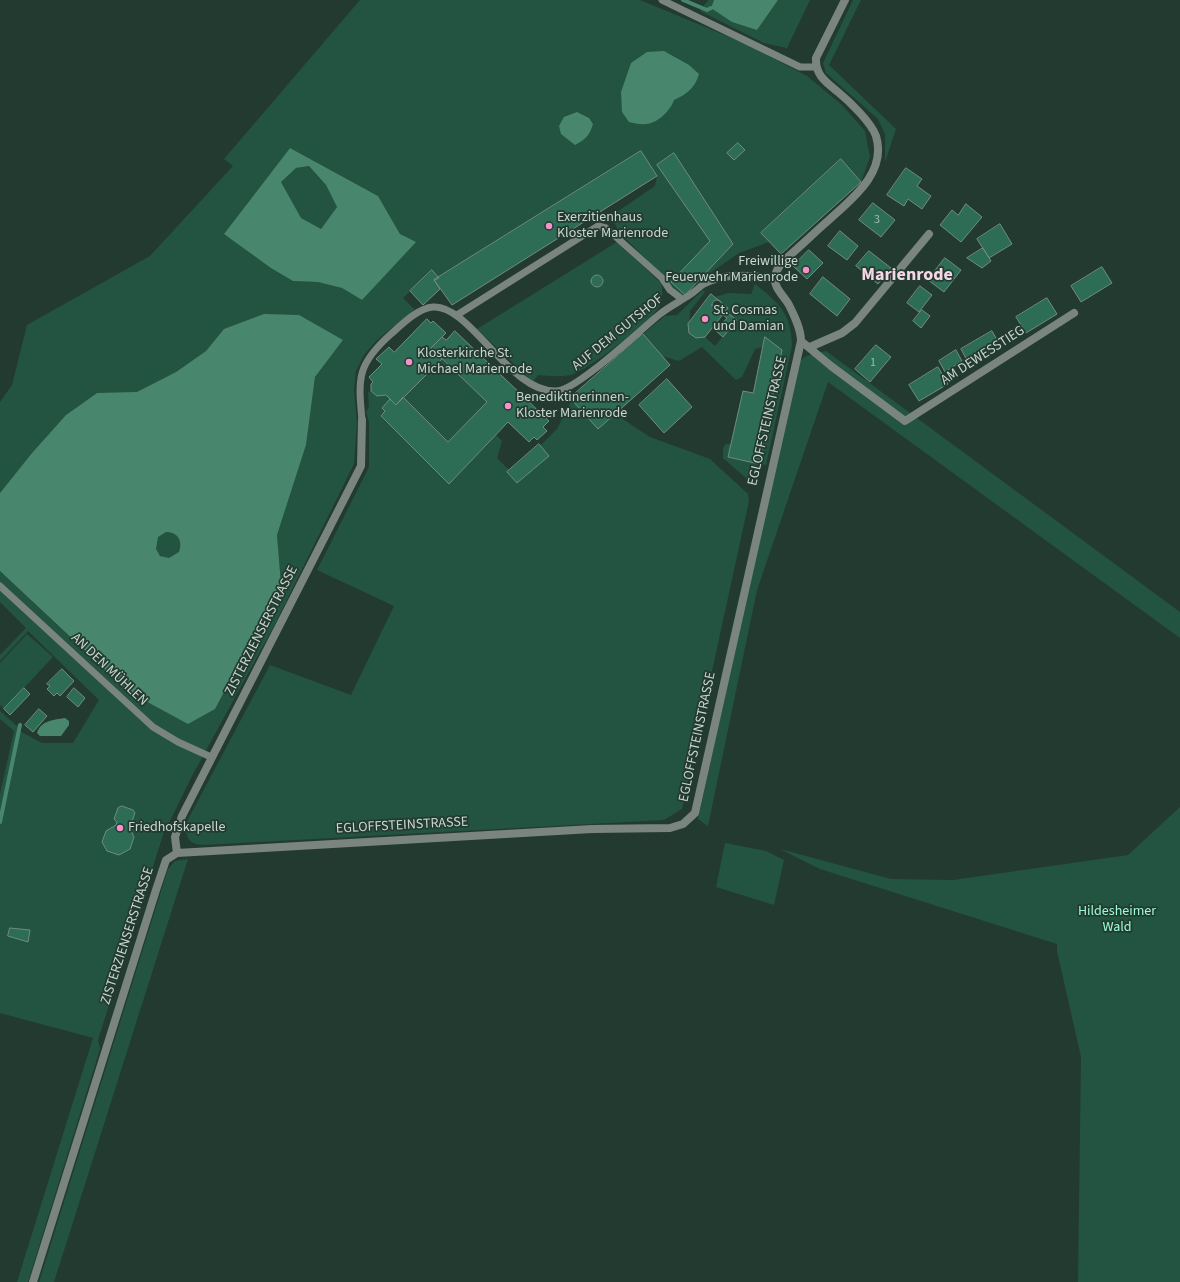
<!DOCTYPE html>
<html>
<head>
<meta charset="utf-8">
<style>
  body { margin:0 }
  canvas { display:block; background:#233a31 }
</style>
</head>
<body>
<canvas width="1180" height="1282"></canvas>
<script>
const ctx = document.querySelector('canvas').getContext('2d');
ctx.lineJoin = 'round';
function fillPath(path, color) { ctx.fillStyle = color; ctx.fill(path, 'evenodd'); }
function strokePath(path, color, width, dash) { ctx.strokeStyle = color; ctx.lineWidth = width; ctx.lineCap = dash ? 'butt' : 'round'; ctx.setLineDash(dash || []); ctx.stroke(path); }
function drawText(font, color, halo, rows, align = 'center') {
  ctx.font = font + ' "Source Sans 3",sans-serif'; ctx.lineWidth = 3.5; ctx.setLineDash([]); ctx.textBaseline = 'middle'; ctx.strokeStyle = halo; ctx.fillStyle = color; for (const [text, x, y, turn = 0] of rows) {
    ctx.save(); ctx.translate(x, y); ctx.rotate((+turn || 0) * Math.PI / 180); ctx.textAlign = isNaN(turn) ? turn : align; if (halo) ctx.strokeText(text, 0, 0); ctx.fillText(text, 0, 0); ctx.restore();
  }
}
fillPath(new Path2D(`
  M 360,0 L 640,0 L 744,43 L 807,76 L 842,105 L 865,131 L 870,157 L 861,182 L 841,159 L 761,233 L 769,242 L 739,253 L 697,282 L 733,244 L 674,154 L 658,165 L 710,241 L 671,282 L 685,295 L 679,294 L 668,284 L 656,269 L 619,232 L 611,216 L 655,186 L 657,176 L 641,151 L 439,278 L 432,270 L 403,298 L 415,310 L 400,321 L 376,341 L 364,355 L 356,371 L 354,390 L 357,422 L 354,464 L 274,626 L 192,776 L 163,835 L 98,1040 L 100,1049 L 28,1282 L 17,1282 L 93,1038 L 0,1013 L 0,794 L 14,731 L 0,719 L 0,711 L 18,727 L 18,730 L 42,743 L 73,743 L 99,700 L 28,631 L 0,661 L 0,655 L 26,628 L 0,602 L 0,571 L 96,662 L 281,584 L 277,535 L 306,445 L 315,377 L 343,340 L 225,329 L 206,351 L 176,372 L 137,393 L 97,393 L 66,415 L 32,453 L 0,493 L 0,402 L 12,385 L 27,325 L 150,256 L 233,166 L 224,159 ZM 290,148 L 378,196 L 400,234 L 362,300 L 342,288 L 318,282 L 293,281 L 224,234 Z
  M 708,0 L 714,0 L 711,8 L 757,30 L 778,0 L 810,0 L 787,48 L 764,43 L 700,11 Z
  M 853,0 L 861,0 L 829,65 L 896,129 L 885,162 L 885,134 L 878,119 L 826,73 L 823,63 Z
  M 309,166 L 326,185 L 337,207 L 321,229 L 301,219 L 281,182 L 296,168 Z
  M 617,242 L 661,283 C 663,291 663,297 660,305 C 654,320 588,370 571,375 C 560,377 549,376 538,375 L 533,382 L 477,329 Z
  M 755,284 C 780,304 791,313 792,346 L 766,465 L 759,464 L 753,484 L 723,458 L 723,448 L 726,444 L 730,444 L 759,463 L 782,350 L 765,338 L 763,347 L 755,349 L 742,377 L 736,380 L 702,347 L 679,361 L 662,356 L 643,334 L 665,316 L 677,315 L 703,290 L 705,292 L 690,311 L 689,332 L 696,338 L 705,337 L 715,346 L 736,320 L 726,312 L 728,308 L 715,297 L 728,293 L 751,294 Z
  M 826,351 L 1180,612 L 1180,638 L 828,382 L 757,590 L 708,826 L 698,819 L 799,362 L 806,356 Z
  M 442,359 L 487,402 L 448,442 L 403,397 Z
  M 371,391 L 378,396 L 386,395 L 390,399 L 382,408 L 385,411 L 381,417 L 449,484 L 496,435 L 502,441 L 497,458 L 509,470 L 507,472 L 517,483 L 549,456 L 540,446 L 557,429 L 572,399 L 615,414 L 650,437 L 710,459 L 748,494 L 749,501 L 682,809 L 664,820 L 203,845 C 189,844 186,838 185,825 L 270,665 L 351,695 L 394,606 L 317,570 L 369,467 L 369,422 L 366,412 L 369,407 L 368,392 Z
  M155 545a13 13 0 1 1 26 0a13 13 0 1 1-26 0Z
  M 27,634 L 53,657 L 4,709 L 0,705 L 0,663 Z
  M 1180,807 L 1180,1282 L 1078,1282 L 1081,1057 L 1057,951 L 1057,944 L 820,869 L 780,849 L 891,879 L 953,880 L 1128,855 Z
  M 725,843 L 766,851 L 784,860 L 774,905 L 716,887 Z
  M 188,859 L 54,1282 L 39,1282 L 168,869 L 175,861 Z`), '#235341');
fillPath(new Path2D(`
  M 714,0 L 778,0 L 757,30 L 732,22 L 711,8 Z
  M 664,51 L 689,65 L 699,74 C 695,88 687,94 674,100 C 670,111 658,123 646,124 C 641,125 634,123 629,122 L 622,112 L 621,92 L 631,63 L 647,52 Z
  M 577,112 L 589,118 L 593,124 C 590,135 585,140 575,145 L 561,134 L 559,126 L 564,117 Z
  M 290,148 L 378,196 L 400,234 L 416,242 L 362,300 L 342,288 L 318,282 L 293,281 L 271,268 L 224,234 ZM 309,166 L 326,185 L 337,207 L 321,229 L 301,218 L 281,182 L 296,168 Z
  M 264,314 L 299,315 L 343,340 L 315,377 L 306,445 L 277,535 L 281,584 L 215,709 L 188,724 L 129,692 L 0,571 L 0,493 L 32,453 L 66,415 L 97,393 L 137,392 L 176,372 L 206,351 L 224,329 ZM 166,532 C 178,532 183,541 179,552 L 169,558 L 160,556 L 156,549 L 158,537 Z
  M 65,718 L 69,721 L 69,725 L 61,736 L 40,736 L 37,733 C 41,720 54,720 65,718 Z`), '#48876e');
strokePath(new Path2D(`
  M 683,0 L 707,10 L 711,8
  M 0,822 L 20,725`), '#48876e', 4);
const building = new Path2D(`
  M 738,143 L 745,150 L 734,160 L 727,153 Z
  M 641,151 L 657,176 L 452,305 L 434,280 Z
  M 674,153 L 733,244 L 685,295 L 671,282 L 710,241 L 657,165 Z
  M 841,159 L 861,182 L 781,254 L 761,233 Z
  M 906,168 L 922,179 L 917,186 L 931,196 L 922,209 L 908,199 L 904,206 L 887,195 Z
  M 873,203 L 895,220 L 881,237 L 859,220 Z
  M 966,204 L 982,217 L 961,242 L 940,225 L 952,210 L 958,215 Z
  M 1000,224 L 1012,244 L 989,258 L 977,239 Z
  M 840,231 L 858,246 L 847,260 L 828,246 Z
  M 983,248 L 991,261 L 982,268 L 967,258 Z
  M 809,250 L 823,263 L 807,279 L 793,266 Z
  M 869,251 L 891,268 L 878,284 L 856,266 Z
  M 945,258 L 961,270 L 944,292 L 928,280 Z
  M 1102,267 L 1112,283 L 1081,302 L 1071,286 Z
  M 432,270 L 439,278 L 434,280 L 440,289 L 423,305 L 410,291 Z
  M591 281a6 6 0 1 1 12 0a6 6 0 1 1-12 0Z
  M 823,277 L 850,299 L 837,316 L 810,294 Z
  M 920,286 L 932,295 L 919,312 L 907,303 Z
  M 711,294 L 728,308 L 705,337 L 696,338 L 689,333 L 688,324 Z
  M 1047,298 L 1057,314 L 1026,333 L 1016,317 Z
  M712 305a5 5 0 1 1 10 0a5 5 0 1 1-10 0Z
  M 922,310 L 930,316 L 921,328 L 913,321 Z
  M 726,312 L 737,320 L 723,337 L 716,331 L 727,318 L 723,315 Z
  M 427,319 L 431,323 L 433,321 L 446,333 L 431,348 L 442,359 L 396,405 L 386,395 L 377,396 L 371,391 L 371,384 L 373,382 L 369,377 L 382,364 L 376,359 L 389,347 L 394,352 Z
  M 455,331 L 549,421 L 543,427 L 547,431 L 537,440 L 534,437 L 529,442 L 508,422 L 449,484 L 381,416 L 385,411 L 382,408 L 390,399 L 396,405 L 403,397 L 448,442 L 487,402 L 431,348 L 442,337 L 446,340 Z
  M 992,331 L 1001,347 L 970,366 L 961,349 Z
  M 643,334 L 670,365 L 598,429 L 570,398 Z
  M 765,337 L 782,350 L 759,464 L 728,457 L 743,391 L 753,393 Z
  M 876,345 L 891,357 L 870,382 L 855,369 Z
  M 956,350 L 962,361 L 945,372 L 939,361 Z
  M 938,367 L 948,384 L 919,401 L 909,385 Z
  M 667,379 L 692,407 L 664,433 L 639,405 Z
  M 539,444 L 549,456 L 517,483 L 507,472 Z
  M 62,669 L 74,681 L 60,696 L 57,693 L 54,696 L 47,689 L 50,686 L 47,684 Z
  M 24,688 L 30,694 L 10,715 L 4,709 Z
  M 74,688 L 85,698 L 78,707 L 67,697 Z
  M 39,709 L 47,716 L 33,732 L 25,725 Z
  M 122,806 L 133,810 L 135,813 L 131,824 L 129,826 L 134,837 L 130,849 L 119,855 L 107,851 L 102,842 L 106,831 L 116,825 L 117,822 L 114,819 L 118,808 Z
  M 10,928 L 30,930 L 28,942 L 8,936 Z`);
fillPath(building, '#2d6c55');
strokePath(building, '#728b7f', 1);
strokePath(new Path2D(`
  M 662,0 L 800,67 L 815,67
  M 457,315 L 598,226 L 606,228 L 662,278 L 670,290 L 682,299
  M 362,420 C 358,378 357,364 391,334 C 401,325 418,308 433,307 C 470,304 510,394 557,391 C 577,390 641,329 660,314 C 670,306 681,301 691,294 C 696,291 700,286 705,283
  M 0,586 L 153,727 L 178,742 L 211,757`), '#7a8580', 7);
strokePath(new Path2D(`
  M 705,283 C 728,272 749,276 774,278
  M 801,341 L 831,366 L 905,421 L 1074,313
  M 810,347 L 842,333 L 855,323 L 929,234
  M 177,853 L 592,829 L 670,828 L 683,824 L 695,813 L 801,341 C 801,329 794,315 789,305 C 784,296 773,287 775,277 C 776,268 783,262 789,256 C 803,244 816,231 830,219 C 853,198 887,172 876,136 C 871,122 849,101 838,92 C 826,82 815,75 816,58 L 845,0
  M 177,853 L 175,837 L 182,816 L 361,466 L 362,420
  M 33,1282 L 156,890 L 166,860 L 177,853`), '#7a8580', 8);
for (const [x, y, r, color] of [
  [549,226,4,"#f890ca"],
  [806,270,4,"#f890ca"],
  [705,319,4,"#f890ca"],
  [409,362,4,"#f890ca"],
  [508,406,4,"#f890ca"],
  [120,828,4,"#f890ca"]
]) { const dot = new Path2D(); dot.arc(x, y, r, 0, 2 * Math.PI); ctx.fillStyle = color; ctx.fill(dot); strokePath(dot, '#233a31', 1.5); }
drawText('12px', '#a2bcb1', null, [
  ["3",877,220],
  ["1",873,363]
]);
drawText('14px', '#c9d7d0', '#233a31', [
  ["Exerzitienhaus",557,218],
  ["Kloster Marienrode",557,234],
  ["Freiwillige",798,262,"right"],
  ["Feuerwehr Marienrode",798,278,"right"],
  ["St. Cosmas",713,311],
  ["und Damian",713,327],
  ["Klosterkirche St.",417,354],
  ["Michael Marienrode",417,370],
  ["Benediktinerinnen-",516,398],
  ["Kloster Marienrode",516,414],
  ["Friedhofskapelle",128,828]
], 'left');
drawText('14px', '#c9d7d0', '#233a31', [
  ["AUF DEM GUTSHOF",618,333,-39],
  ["AM DEWESSTIEG",983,356,-33],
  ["EGLOFFSTEINSTRASSE",768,421,-77],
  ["ZISTERZIENSERSTRASSE",262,631,-63],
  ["AN DEN MÜHLEN",109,670,43],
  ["EGLOFFSTEINSTRASSE",698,737,-78],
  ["EGLOFFSTEINSTRASSE",402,826,-3],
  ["ZISTERZIENSERSTRASSE",128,936,-72]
]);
drawText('14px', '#9cfbd4', '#233a31', [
  ["Hildesheimer",1117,912],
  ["Wald",1117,928]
]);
drawText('bold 18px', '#f6d7e6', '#233a31', [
  ["Marienrode",907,276]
]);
</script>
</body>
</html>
